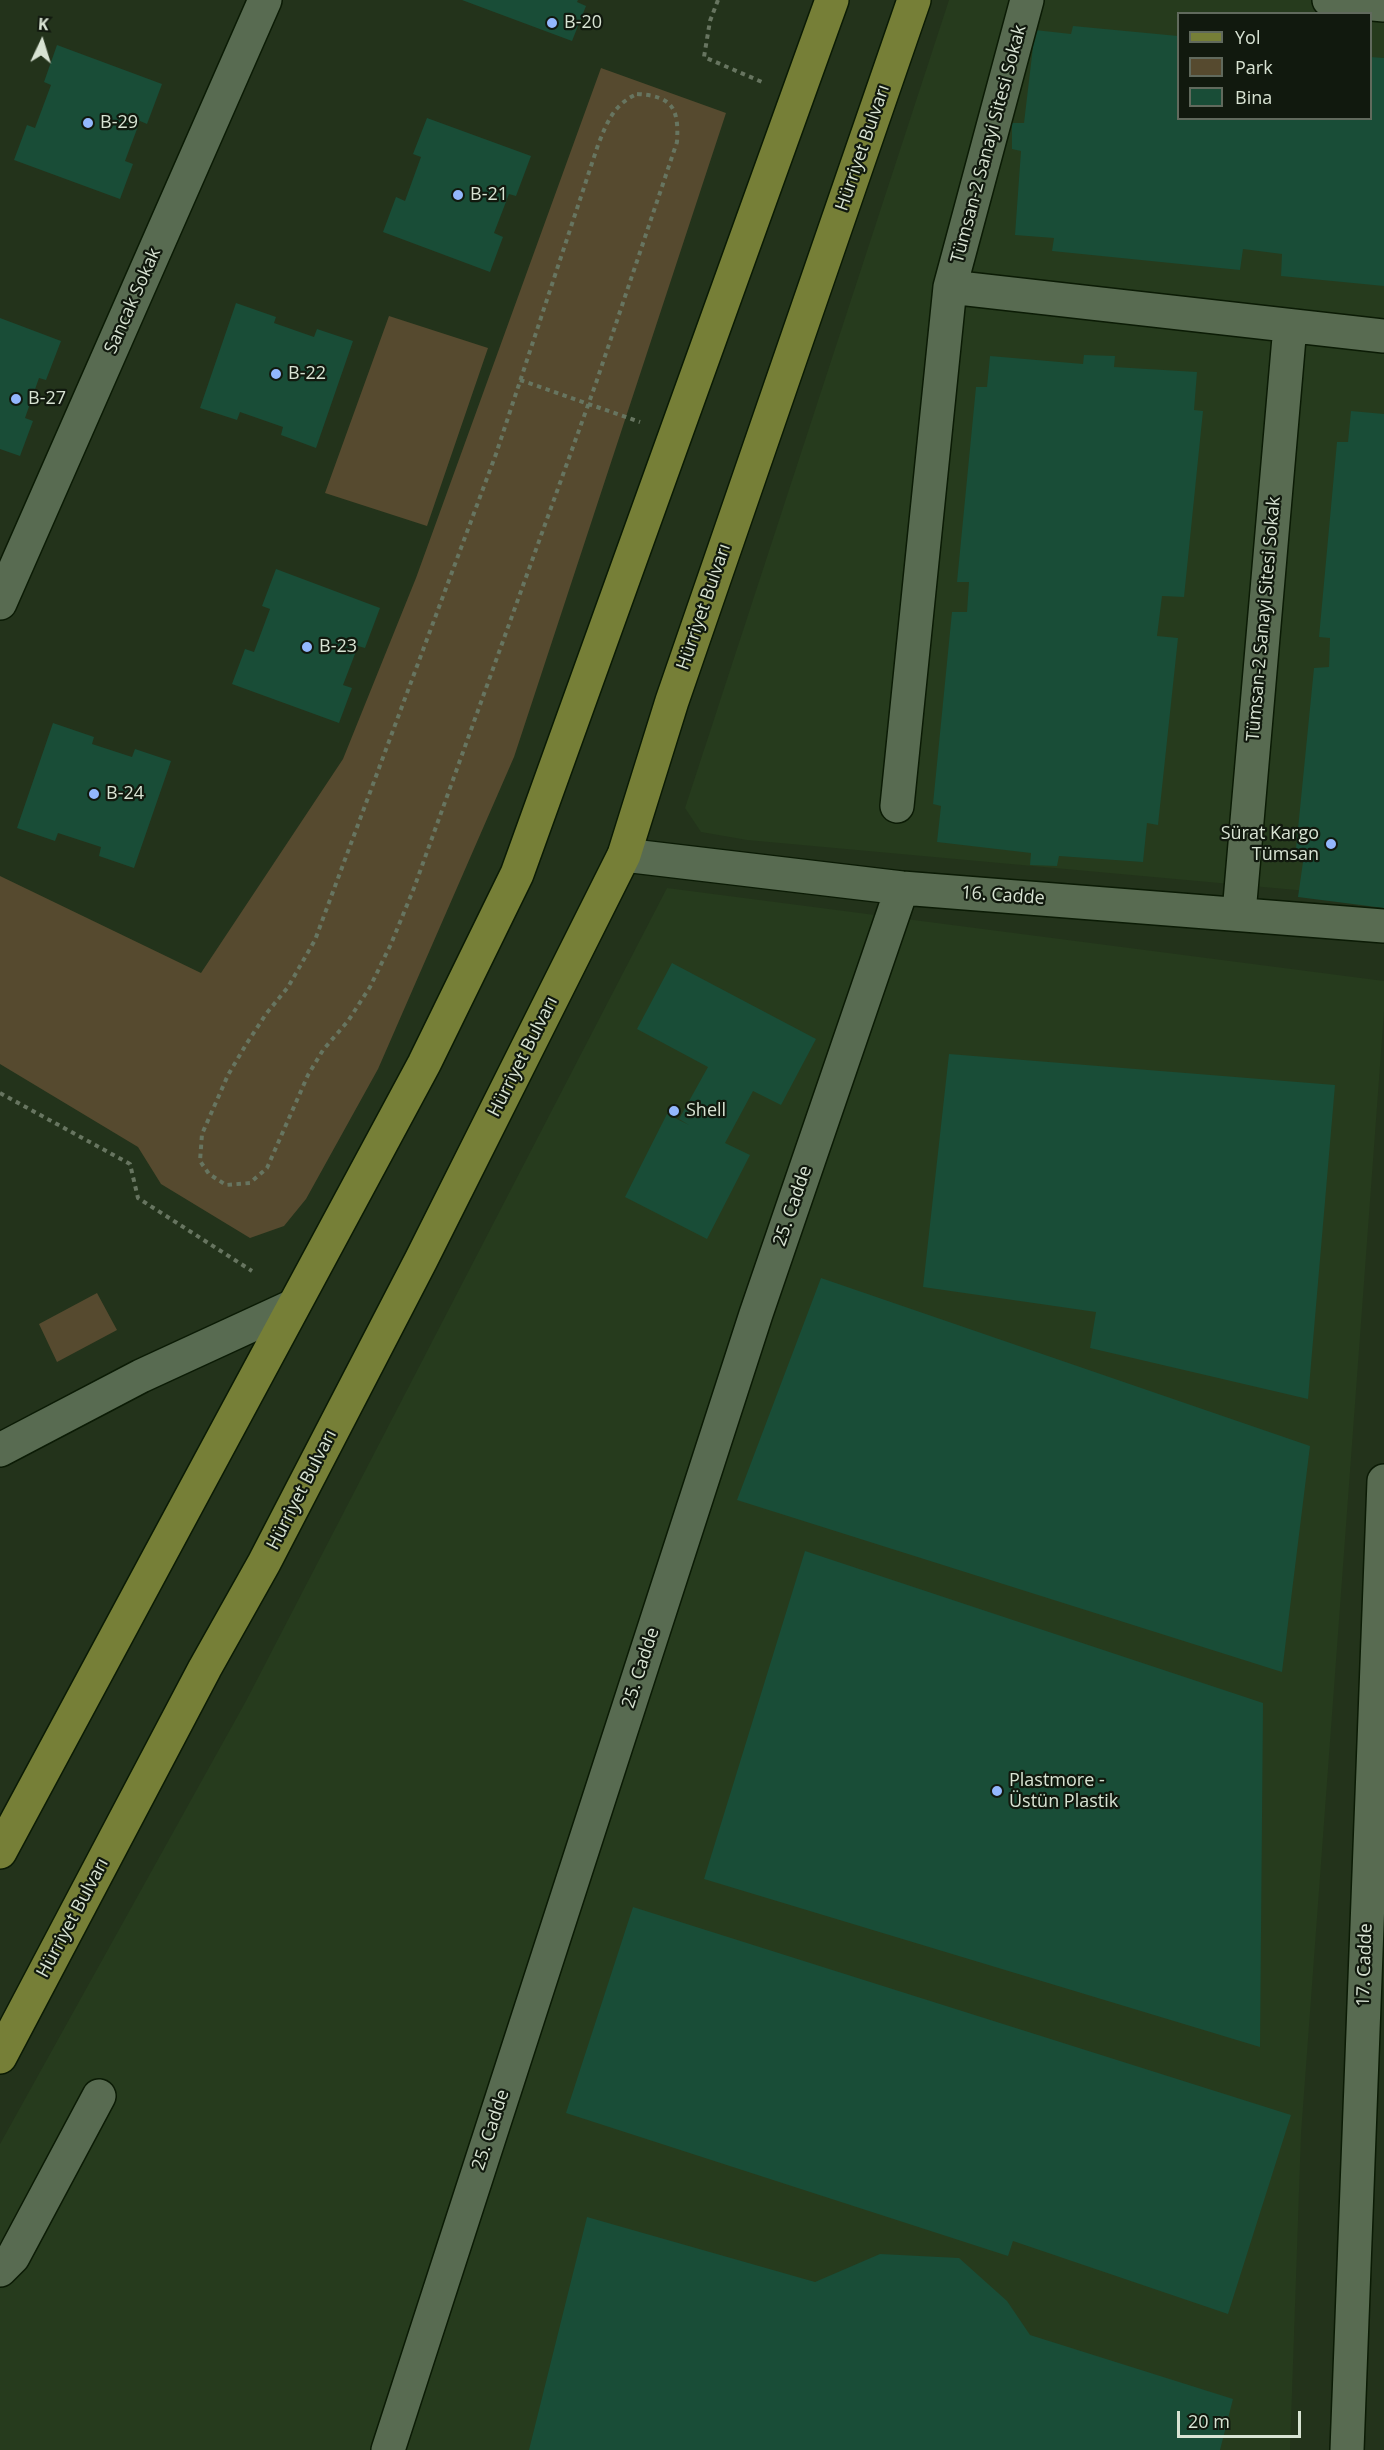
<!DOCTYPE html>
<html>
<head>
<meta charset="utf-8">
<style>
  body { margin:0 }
  #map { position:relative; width:1384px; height:2450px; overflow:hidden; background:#23331b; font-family:"Open Sans",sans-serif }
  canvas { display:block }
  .legend { position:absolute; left:1177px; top:12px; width:195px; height:108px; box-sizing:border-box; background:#11190e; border:2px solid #616a5d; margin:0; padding:8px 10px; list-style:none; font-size:18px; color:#d8e3d3 }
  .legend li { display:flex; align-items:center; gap:12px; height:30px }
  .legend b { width:30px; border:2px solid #616a5d }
  .north { position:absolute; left:12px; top:12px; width:60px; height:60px; -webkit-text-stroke:4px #11190e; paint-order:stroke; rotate:4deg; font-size:16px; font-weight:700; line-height:24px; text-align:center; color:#d8e3d3 }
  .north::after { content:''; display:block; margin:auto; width:21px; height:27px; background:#d8e3d3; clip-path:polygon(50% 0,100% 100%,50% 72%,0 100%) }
  .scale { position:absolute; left:1177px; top:2411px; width:124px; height:27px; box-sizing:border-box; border:3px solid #d8e3d3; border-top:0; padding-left:8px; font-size:18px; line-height:21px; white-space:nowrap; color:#d8e3d3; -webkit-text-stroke:4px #11190e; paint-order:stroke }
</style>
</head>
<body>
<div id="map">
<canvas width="1384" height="2450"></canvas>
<ul class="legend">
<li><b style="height:8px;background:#767f37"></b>Yol</li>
<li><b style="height:16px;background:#564a2f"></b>Park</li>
<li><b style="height:16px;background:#194d37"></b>Bina</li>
</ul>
<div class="north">K</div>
<div class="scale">20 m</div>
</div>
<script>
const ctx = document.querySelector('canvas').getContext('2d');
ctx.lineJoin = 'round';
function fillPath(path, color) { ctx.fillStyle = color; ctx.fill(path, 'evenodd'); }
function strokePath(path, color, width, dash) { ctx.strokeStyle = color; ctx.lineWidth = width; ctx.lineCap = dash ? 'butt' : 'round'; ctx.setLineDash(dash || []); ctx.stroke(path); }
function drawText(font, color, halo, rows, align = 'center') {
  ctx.font = font + ' "Open Sans",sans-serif'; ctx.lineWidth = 4.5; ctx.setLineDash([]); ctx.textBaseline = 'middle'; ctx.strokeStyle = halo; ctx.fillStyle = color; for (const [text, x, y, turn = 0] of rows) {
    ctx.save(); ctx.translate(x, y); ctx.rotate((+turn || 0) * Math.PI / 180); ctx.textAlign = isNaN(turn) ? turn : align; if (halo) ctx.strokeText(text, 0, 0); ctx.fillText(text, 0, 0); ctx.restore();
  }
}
fillPath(new Path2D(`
  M 949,0 L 1384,0 L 1384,898 L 747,840 L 701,832 L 685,808 ZM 1178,14 L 1370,14 L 1370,118 L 1178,118 Z
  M 667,888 L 1384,981 L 1384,1012 L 1301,2134 L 1290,2450 L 0,2450 L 0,2144 L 246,1701 Z`), '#263b1d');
fillPath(new Path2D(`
  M 601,68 L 726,113 L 514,757 L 378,1069 L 306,1199 L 284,1226 L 250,1238 L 161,1184 L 138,1147 L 0,1064 L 0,876 L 201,973 L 343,759 L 416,578 Z
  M 389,316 L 488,348 L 427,526 L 325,493 Z
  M 97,1293 L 117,1330 L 57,1362 L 39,1324 Z`), '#564a2f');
fillPath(new Path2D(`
  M 462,0 L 578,0 L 577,2 L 586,6 L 572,41 Z
  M 1073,26 L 1178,36 L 1178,118 L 1370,118 L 1370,57 L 1384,58 L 1384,286 L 1281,276 L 1282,254 L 1243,249 L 1240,270 L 1052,251 L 1054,238 L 1015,235 L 1021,151 L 1012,149 L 1012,123 L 1024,123 L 1035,30 L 1071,34 Z
  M 57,45 L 162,84 L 147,124 L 140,121 L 125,161 L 133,164 L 120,199 L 14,160 L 27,125 L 35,128 L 51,85 L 44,82 Z
  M 427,118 L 531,156 L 516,196 L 509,194 L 494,233 L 503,237 L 490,272 L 383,232 L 396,197 L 405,201 L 421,157 L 413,154 Z
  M 236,303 L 276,317 L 274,323 L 314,337 L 317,329 L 353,341 L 316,448 L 281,435 L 283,427 L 240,412 L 237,420 L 200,408 Z
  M 0,318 L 61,341 L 46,380 L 39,378 L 25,418 L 33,421 L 20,456 L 0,449 Z
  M 1084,355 L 1115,356 L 1114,367 L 1197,372 L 1194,410 L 1203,411 L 1184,597 L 1162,596 L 1157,636 L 1178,638 L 1158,825 L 1147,823 L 1143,862 L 1059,856 L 1057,866 L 1030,865 L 1031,853 L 937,842 L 941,806 L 933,804 L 952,612 L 967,612 L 969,582 L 957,582 L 976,387 L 987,387 L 990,356 L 1083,364 Z
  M 1351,411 L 1384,414 L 1384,908 L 1298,897 L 1303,862 L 1295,859 L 1314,668 L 1329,667 L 1330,638 L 1319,637 L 1337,442 L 1348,442 Z
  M 276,569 L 380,608 L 365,648 L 358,646 L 343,685 L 352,688 L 339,723 L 232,684 L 245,649 L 254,652 L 270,609 L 262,606 Z
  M 53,723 L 94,737 L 92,744 L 132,757 L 135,749 L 171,761 L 134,868 L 99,856 L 101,847 L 58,833 L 55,841 L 17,828 Z
  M 672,963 L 816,1039 L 781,1105 L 753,1091 L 725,1143 L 750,1155 L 707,1239 L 625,1197 L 667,1114 L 689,1125 L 679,1119 L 708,1067 L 637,1029 Z
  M 949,1054 L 1335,1085 L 1308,1399 L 1090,1348 L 1096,1312 L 923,1287 Z
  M 821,1278 L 1310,1446 L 1282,1672 L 737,1500 Z
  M 805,1551 L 1263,1703 L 1260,2047 L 704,1879 Z
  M 633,1907 L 1291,2115 L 1228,2314 L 1013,2241 L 1008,2256 L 566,2113 Z
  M 587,2217 L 815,2282 L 880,2254 L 959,2258 L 1007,2301 L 1030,2335 L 1233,2399 L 1220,2450 L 529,2450 Z`), '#194d37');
const minor = new Path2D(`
  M 1329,0 L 1384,5
  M 950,287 L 1384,336
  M 0,603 L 265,0
  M 897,806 L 950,287 L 1027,0
  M 624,855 L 902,888 L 1384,926
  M 1239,913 L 1290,326
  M 0,1450 L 141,1376 L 293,1306
  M 0,2270 L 13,2257 L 99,2096
  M 388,2450 L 756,1314 L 902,888
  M 1347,2450 L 1384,1481`);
const major = new Path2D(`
  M 0,1852 L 424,1064 L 517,874 L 832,0
  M 0,2057 L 205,1668 L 264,1563 L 421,1260 L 624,855 L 672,701 L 914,0`);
strokePath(minor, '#0b1b05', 36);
strokePath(major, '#0b1b05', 36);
strokePath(new Path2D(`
  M 718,0 L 710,21 L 704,57 L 762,82
  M 637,94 C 673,96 679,109 677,142 L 596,383 L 414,888 L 391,944 L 370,987 L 348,1021 L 323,1050 L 308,1075 L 267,1168 L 250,1183 L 226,1185 L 209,1174 L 200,1161 L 202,1134 L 228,1075 L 247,1043 L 266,1014 L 288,987 L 315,940 L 496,454 L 598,145 C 607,122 614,104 637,94 Z
  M 520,380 L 640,422
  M 0,1093 L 130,1164 L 138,1198 L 252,1271`), '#677560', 4, [4.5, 4.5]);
strokePath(minor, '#586b51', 33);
strokePath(major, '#767f37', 33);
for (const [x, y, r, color] of [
  [552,23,6,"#93b7fd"],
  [88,123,6,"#93b7fd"],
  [458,195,6,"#93b7fd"],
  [276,374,6,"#93b7fd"],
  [16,399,6,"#93b7fd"],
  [307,647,6,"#93b7fd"],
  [94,794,6,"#93b7fd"],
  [1331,844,6,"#93b7fd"],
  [674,1111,6,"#93b7fd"],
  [997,1791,6,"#93b7fd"]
]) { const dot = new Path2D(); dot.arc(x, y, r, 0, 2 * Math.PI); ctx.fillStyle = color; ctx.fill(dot); strokePath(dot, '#11190e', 2); }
drawText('18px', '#d8e3d3', '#11190e', [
  ["B-20",564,23],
  ["B-29",100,123],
  ["B-21",470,195],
  ["B-22",288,374],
  ["B-27",28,399],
  ["B-23",319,647],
  ["B-24",106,794],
  ["Sürat Kargo",1319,834,"right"],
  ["Tümsan",1319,855,"right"],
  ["Shell",686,1111],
  ["Plastmore -",1009,1781],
  ["Üstün Plastik",1009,1802]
], 'left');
drawText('18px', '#d8e3d3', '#11190e', [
  ["Tümsan-2 Sanayi Sitesi Sokak",989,144,-75],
  ["Hürriyet Bulvarı",863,148,-71],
  ["Sancak Sokak",133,301,-66],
  ["Hürriyet Bulvarı",704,607,-71],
  ["Tümsan-2 Sanayi Sitesi Sokak",1264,619,-85],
  ["16. Cadde",1003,896,4],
  ["Hürriyet Bulvarı",523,1057,-63],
  ["25. Cadde",793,1206,-71],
  ["Hürriyet Bulvarı",302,1490,-63],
  ["25. Cadde",641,1668,-72],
  ["Hürriyet Bulvarı",73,1918,-62],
  ["17. Cadde",1365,1965,-88],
  ["25. Cadde",491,2130,-72]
]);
</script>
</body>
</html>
